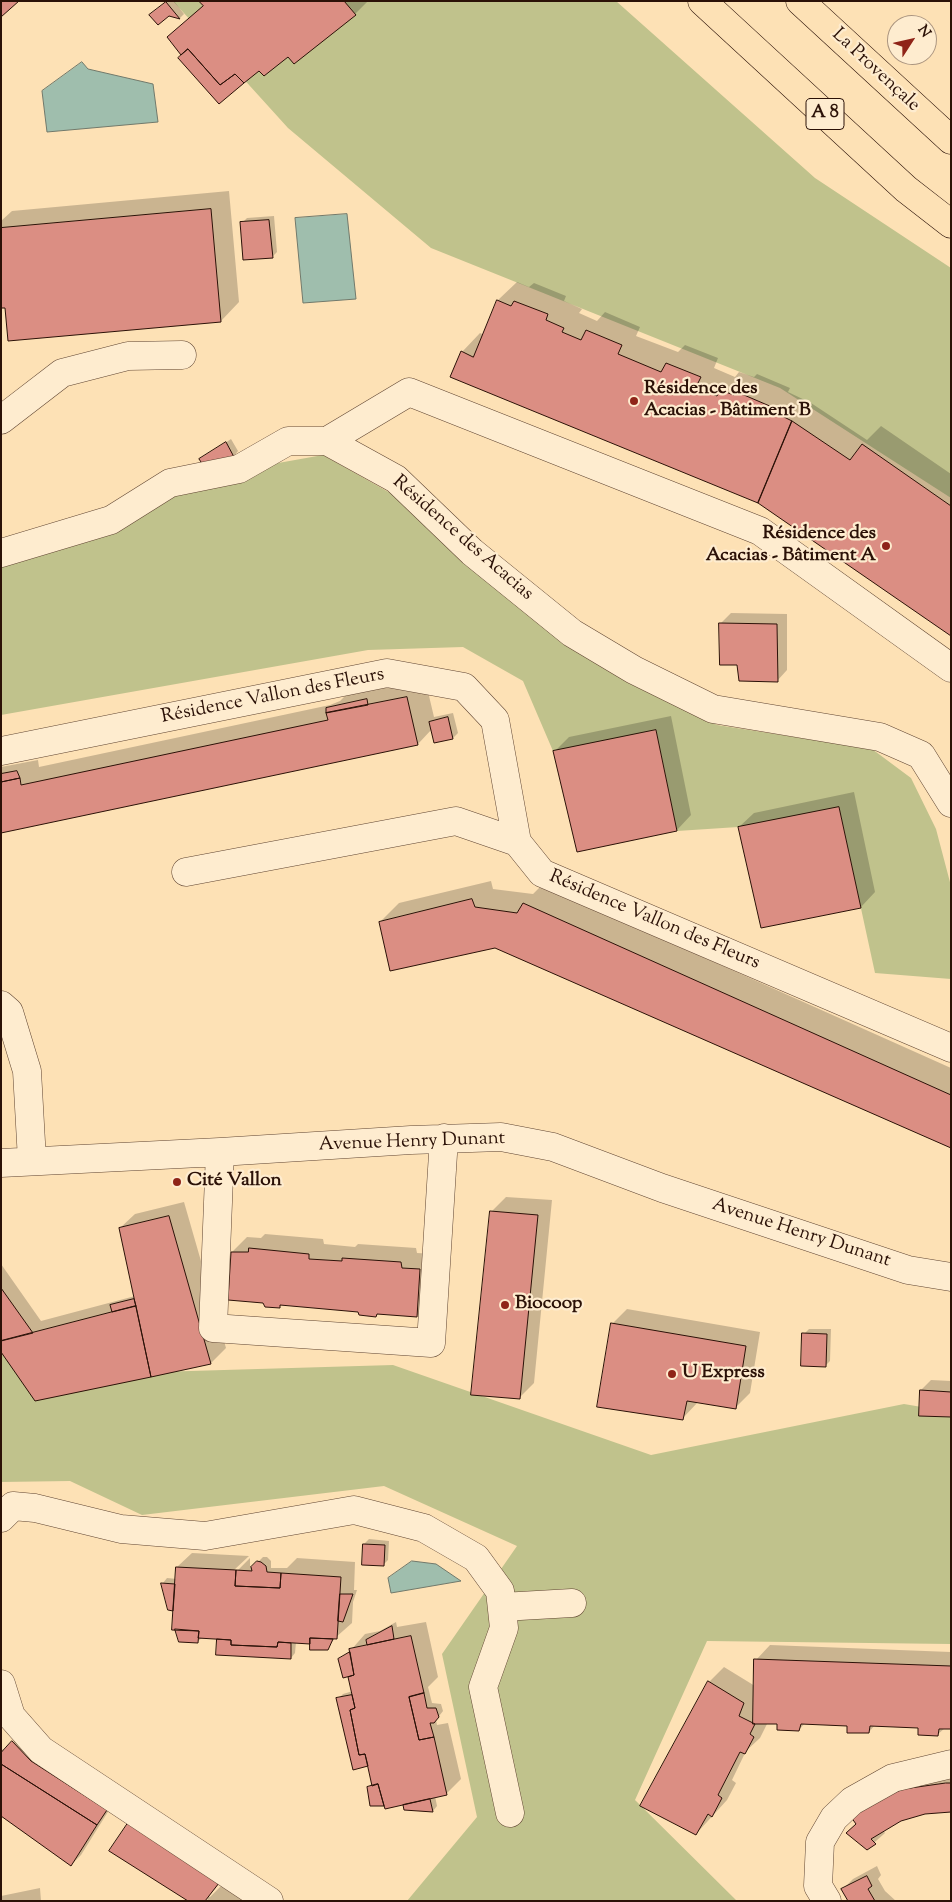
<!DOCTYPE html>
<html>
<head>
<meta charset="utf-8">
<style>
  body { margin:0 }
  #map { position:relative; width:952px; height:1902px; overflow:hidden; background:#fde1b5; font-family:"Sorts Mill Goudy",serif }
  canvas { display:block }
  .frame { position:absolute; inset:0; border:2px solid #2b1107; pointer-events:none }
  .north { position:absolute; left:887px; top:15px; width:50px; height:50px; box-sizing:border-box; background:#feeccf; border:1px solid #aa947f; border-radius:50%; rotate:55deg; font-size:14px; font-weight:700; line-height:20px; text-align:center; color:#2b1107 }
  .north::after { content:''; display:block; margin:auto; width:18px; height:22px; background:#8f2418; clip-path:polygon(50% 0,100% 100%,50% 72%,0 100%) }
</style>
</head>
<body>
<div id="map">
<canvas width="952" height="1902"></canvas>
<div class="frame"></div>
<div class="north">N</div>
</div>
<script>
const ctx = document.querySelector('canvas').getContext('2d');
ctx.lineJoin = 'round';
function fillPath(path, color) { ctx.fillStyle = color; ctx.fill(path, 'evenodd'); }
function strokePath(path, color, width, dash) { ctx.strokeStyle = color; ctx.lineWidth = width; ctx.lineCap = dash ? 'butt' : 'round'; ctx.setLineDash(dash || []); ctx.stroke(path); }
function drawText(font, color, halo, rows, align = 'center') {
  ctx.font = font + ' "Sorts Mill Goudy",serif'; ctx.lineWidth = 4.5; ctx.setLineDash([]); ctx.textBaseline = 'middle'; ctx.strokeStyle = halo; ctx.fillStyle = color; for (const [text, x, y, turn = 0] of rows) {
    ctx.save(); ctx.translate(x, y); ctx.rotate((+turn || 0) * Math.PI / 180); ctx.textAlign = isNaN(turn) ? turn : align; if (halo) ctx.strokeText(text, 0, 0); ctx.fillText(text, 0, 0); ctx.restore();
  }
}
fillPath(new Path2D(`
  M 173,1 L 616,1 L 815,178 L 951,268 L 951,498 L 780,388 L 431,248 L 288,128 Z
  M 323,455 L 392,494 L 558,639 L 717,725 L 872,749 L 911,778 L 936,829 L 951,886 L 951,979 L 875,973 L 839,807 L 738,827 L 677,831 L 656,730 L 553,751 L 523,681 L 463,647 L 368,650 L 1,715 L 1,565 L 178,493 L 267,465 Z
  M 1,1348 L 55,1375 L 393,1365 L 651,1455 L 904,1404 L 951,1412 L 951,1644 L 707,1641 L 635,1800 L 737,1901 L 407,1901 L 477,1817 L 442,1654 L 517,1546 L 384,1486 L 142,1515 L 70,1481 L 1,1482 Z`), '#c0c28c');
const water = new Path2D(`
  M 82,62 L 88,69 L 153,84 L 158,122 L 47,132 L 42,91 Z
  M 347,214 L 356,299 L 303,303 L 295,218 Z
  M 412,1561 L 436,1564 L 461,1581 L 391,1593 L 388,1578 Z`);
fillPath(water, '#9fbead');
strokePath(water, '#71796b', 1);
fillPath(new Path2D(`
  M 167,1 L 174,1 L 184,14 L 180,18 L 156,11 Z
  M 201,1 L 368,1 L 355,14 L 259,70 L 183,54 L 169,37 L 204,5 Z
  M 229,191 L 239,302 L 221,321 L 1,307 L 1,221 L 12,211 Z
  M 274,216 L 277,252 L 272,257 L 242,223 L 247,218 Z
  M 517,282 L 529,287 L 534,283 L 566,296 L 564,301 L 582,309 L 579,313 L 597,321 L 605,312 L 640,327 L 636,336 L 678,352 L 685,345 L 718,358 L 714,368 L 735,377 L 739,372 L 754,377 L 757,374 L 790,388 L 788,392 L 811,403 L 867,440 L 881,426 L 951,474 L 951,635 L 759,502 L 462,352 L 480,333 L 484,335 L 498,300 Z
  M 231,439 L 238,451 L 234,456 L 201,459 Z
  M 731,613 L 787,614 L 787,670 L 777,681 L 739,664 L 721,623 Z
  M 425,679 L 434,717 L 453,713 L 458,733 L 453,738 L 432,729 L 418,744 L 1,832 L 1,767 L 38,760 L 39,767 L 330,705 L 340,701 L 346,695 Z
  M 671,716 L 691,815 L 677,830 L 554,752 L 569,737 Z
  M 854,792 L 875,892 L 861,907 L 739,827 L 754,813 Z
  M 491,881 L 493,889 L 533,894 L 542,885 L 951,1068 L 951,1148 L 495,947 L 380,922 L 399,903 Z
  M 506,1197 L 552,1200 L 534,1383 L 519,1398 L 491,1212 Z
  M 184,1202 L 226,1348 L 211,1363 L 36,1399 L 1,1350 L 1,1264 L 41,1321 L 135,1296 L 120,1228 L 135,1214 Z
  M 265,1234 L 323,1239 L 324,1244 L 355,1247 L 358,1244 L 416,1248 L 417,1253 L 434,1254 L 432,1301 L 417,1316 L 379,1313 L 376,1316 L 360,1311 L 283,1304 L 279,1307 L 232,1252 L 247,1237 L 261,1238 Z
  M 627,1309 L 760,1332 L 750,1393 L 735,1408 L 698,1402 L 682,1419 L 613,1323 Z
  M 809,1329 L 831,1329 L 830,1361 L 825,1366 L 804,1334 Z
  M 931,1380 L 951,1381 L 951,1416 L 921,1390 Z
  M 369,1539 L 389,1541 L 388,1560 L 383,1565 L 364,1544 Z
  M 192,1553 L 249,1556 L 233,1571 L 237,1571 L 250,1558 L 250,1566 L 254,1566 L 263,1557 L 267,1557 L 271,1561 L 271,1568 L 287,1568 L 297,1558 L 355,1562 L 354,1590 L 357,1590 L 353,1602 L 352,1623 L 335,1638 L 327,1649 L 311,1643 L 296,1642 L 295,1653 L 291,1658 L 219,1638 L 203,1637 L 197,1642 L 175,1608 L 173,1610 L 169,1609 L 163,1583 L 167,1578 L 177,1579 L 177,1567 Z
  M 396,1622 L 397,1627 L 426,1622 L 438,1677 L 428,1687 L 432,1703 L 441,1704 L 443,1711 L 436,1720 L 437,1725 L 448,1723 L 461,1779 L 446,1794 L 435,1796 L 437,1806 L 433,1811 L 405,1809 L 404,1803 L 371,1805 L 368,1788 L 372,1783 L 369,1765 L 338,1699 L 343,1694 L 353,1691 L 349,1677 L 352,1674 L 340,1659 L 351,1650 L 365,1634 L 380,1631 ZM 373,1642 L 373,1645 L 366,1646 L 366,1644 Z
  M 770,1645 L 951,1652 L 951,1728 L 945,1728 L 937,1735 L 919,1727 L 875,1725 L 869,1732 L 848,1725 L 805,1723 L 799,1730 L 779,1722 L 768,1722 L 760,1738 L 746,1751 L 732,1780 L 736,1783 L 727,1800 L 696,1834 L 709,1682 L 724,1667 L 755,1686 L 756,1660 Z
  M 23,1732 L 116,1799 L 81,1855 L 71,1865 L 1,1814 L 1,1751 L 3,1749 L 5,1750 Z
  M 951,1774 L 951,1811 L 924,1812 L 900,1819 L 883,1830 L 885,1833 L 867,1849 L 853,1817 L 915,1780 Z
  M 877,1866 L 881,1875 L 878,1879 L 885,1891 L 896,1901 L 849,1901 L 843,1889 L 853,1879 Z
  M 229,1872 L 209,1896 L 210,1897 L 222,1885 L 243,1901 L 206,1901 L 208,1899 L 206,1898 Z
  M 40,1888 L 41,1901 L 1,1901 L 1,1896 Z`), '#0003');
const building = new Path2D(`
  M 1,1 L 19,1 L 1,17 Z
  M 199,1 L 344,1 L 356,15 L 294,64 L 288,57 L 264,76 L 259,71 L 244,83 L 235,74 L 220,85 L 188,49 L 181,55 L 167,37 L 203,6 Z
  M 166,2 L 180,19 L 169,16 L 158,25 L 149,15 Z
  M 188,49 L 220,85 L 235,74 L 244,83 L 219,104 L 178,58 Z
  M 211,209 L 221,322 L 8,341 L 5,308 L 1,308 L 1,228 Z
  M 269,220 L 273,258 L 243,260 L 240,222 Z
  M 497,300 L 511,306 L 514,301 L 548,314 L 546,320 L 564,328 L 562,332 L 581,340 L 586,330 L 622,345 L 618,354 L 661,372 L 666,363 L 701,377 L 696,387 L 717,396 L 720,390 L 734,395 L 737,392 L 772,407 L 770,410 L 792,421 L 758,503 L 450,377 L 461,351 L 473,357 Z
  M 792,421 L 850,460 L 862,444 L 951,506 L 951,636 L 758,503 Z
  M 226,442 L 234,457 L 209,474 L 199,459 Z
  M 719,623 L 777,624 L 778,682 L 739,681 L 737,665 L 720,665 Z
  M 407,697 L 418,745 L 1,833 L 1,782 L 20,778 L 21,785 L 328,720 L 326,713 Z
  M 367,699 L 368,705 L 326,713 L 326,708 Z
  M 448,717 L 453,739 L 434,743 L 429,722 Z
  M 656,730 L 677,831 L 577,852 L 553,751 Z
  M 17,771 L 20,778 L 1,782 L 1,774 Z
  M 839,807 L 861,908 L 761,928 L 738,827 Z
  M 472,899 L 475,907 L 517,913 L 523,903 L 951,1095 L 951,1148 L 495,948 L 390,971 L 379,922 Z
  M 490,1211 L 538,1215 L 520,1399 L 471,1395 Z
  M 169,1216 L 211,1364 L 151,1377 L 119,1228 Z
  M 249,1248 L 309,1254 L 309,1259 L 342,1261 L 342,1258 L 401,1262 L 402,1268 L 420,1269 L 417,1317 L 377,1314 L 376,1317 L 359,1315 L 358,1312 L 280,1305 L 280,1308 L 265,1307 L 263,1303 L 228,1300 L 231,1252 L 248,1252 Z
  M 1,1288 L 33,1333 L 1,1341 Z
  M 134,1299 L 136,1306 L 112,1312 L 110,1305 Z
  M 136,1306 L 151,1377 L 35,1401 L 1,1352 L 1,1341 Z
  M 611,1323 L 746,1346 L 736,1409 L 687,1401 L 683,1420 L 597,1407 Z
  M 802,1333 L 827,1334 L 826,1367 L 801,1366 Z
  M 920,1390 L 951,1392 L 951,1417 L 919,1416 Z
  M 363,1544 L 385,1545 L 384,1566 L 362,1565 Z
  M 257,1561 L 261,1562 L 266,1566 L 267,1572 L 281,1573 L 280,1588 L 235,1586 L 236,1570 L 252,1571 L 251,1567 Z
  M 176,1567 L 236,1570 L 235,1586 L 280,1588 L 281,1573 L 341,1577 L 337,1639 L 310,1638 L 310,1644 L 278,1642 L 277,1647 L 231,1645 L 231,1640 L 198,1638 L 199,1631 L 172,1630 Z
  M 161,1583 L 175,1584 L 173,1611 L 168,1610 Z
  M 340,1594 L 353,1594 L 343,1622 L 338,1621 Z
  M 392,1626 L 394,1639 L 367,1645 L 366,1640 Z
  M 175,1629 L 199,1631 L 198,1643 L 179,1642 Z
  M 411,1636 L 424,1693 L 409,1697 L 419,1740 L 434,1737 L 447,1795 L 385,1809 L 378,1784 L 372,1786 L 365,1754 L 359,1755 L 350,1710 L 355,1708 L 348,1677 L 354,1675 L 349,1649 Z
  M 310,1638 L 333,1639 L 328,1650 L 310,1650 Z
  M 217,1639 L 231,1640 L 231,1645 L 277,1647 L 278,1642 L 291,1643 L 291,1659 L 216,1655 Z
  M 350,1652 L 354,1675 L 343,1678 L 338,1659 Z
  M 754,1659 L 951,1666 L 951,1729 L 939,1729 L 938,1736 L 918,1735 L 918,1728 L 870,1726 L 869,1733 L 847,1733 L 847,1726 L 801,1724 L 799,1731 L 777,1730 L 777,1724 L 753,1724 Z
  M 708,1681 L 744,1703 L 739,1716 L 755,1724 L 750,1734 L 754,1737 L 745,1754 L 740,1752 L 718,1795 L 722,1798 L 712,1817 L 708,1814 L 696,1835 L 640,1806 Z
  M 424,1693 L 427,1708 L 436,1708 L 439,1717 L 434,1723 L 430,1723 L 434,1737 L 419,1740 L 409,1697 Z
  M 352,1695 L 355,1708 L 350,1710 L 359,1755 L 365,1754 L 368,1766 L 353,1770 L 336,1698 Z
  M 12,1741 L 31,1761 L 107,1810 L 97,1825 L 1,1764 L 1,1753 Z
  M 1,1764 L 97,1825 L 71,1866 L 1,1816 Z
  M 946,1783 L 951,1783 L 951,1812 L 925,1814 L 901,1821 L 871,1839 L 876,1844 L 867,1850 L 846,1833 L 856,1824 L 851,1817 L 884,1796 L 904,1789 Z
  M 378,1784 L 384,1806 L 370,1806 L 367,1787 Z
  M 430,1799 L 433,1812 L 404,1810 L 403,1805 Z
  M 128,1823 L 219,1883 L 205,1901 L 188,1901 L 109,1851 Z
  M 867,1876 L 872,1886 L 868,1889 L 875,1901 L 848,1901 L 841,1889 Z`);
fillPath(building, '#db8e83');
strokePath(building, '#2b1107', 1);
const minor = new Path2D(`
  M 1,420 L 62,373 L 128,356 L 182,355
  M 1,553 L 111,520 L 170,483 L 239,469 L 288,441 L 327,441
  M 951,668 L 760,531 L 409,392 L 327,441 L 396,479 L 472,552 L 572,633 L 634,670 L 713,709 L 880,737 L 921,755 L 951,803
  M 1,751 L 387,673 L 464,687 L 495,720 L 517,842 L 542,873 L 951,1048
  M 186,872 L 456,821 L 517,842
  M 1,1005 L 9,1012 L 27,1071 L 32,1160
  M 220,1152 L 213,1328 L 431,1343 L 444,1138
  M 1,1163 L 220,1152 L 411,1140 L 501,1137 L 553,1147 L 662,1188 L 908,1270 L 951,1277
  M 1,1518 L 13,1506 L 35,1508 L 121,1529 L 205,1536 L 354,1510 L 424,1528 L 476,1558 L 500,1591 L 504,1628 L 483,1687 L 510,1813
  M 502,1607 L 572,1603
  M 1,1684 L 11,1716 L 41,1750 L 269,1901
  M 827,1901 L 818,1886 L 820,1842 L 834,1818 L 852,1801 L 893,1778 L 951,1764`);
const highway = new Path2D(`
  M 702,1 L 906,189 L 951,224
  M 800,1 L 951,140`);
strokePath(minor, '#604532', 29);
strokePath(highway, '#2b1107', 29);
strokePath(minor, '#feeccf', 28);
strokePath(highway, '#fde1b5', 28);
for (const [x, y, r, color] of [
  [634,401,5,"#8f2418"],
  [886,546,5,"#8f2418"],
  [177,1182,5,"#8f2418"],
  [505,1305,5,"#8f2418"],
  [672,1374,5,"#8f2418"]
]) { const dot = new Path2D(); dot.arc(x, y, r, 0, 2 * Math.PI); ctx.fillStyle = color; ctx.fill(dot); strokePath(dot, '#feeccf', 2); }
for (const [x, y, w] of [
  [825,114,38]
]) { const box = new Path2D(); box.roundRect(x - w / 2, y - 15.5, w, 31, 4); ctx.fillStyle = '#feeccf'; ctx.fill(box); strokePath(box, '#2b1107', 1); }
drawText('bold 18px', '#2b1107', null, [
  ["A 8",825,114]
]);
drawText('19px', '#2b1107', '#feeccf', [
  ["La Provençale",875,71,43],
  ["Résidence des Acacias",462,539,41],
  ["Résidence Vallon des Fleurs",273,697,-11],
  ["Résidence Vallon des Fleurs",654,921,23],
  ["Avenue Henry Dunant",412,1143,-2],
  ["Avenue Henry Dunant",801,1234,18]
]);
drawText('bold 19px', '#2b1107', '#feeccf', [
  ["Résidence des",644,390],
  ["Acacias - Bâtiment B",644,412],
  ["Résidence des",876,535,"right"],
  ["Acacias - Bâtiment A",876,557,"right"],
  ["Cité Vallon",187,1182],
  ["Biocoop",515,1305],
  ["U Express",682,1374]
], 'left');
</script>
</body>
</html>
